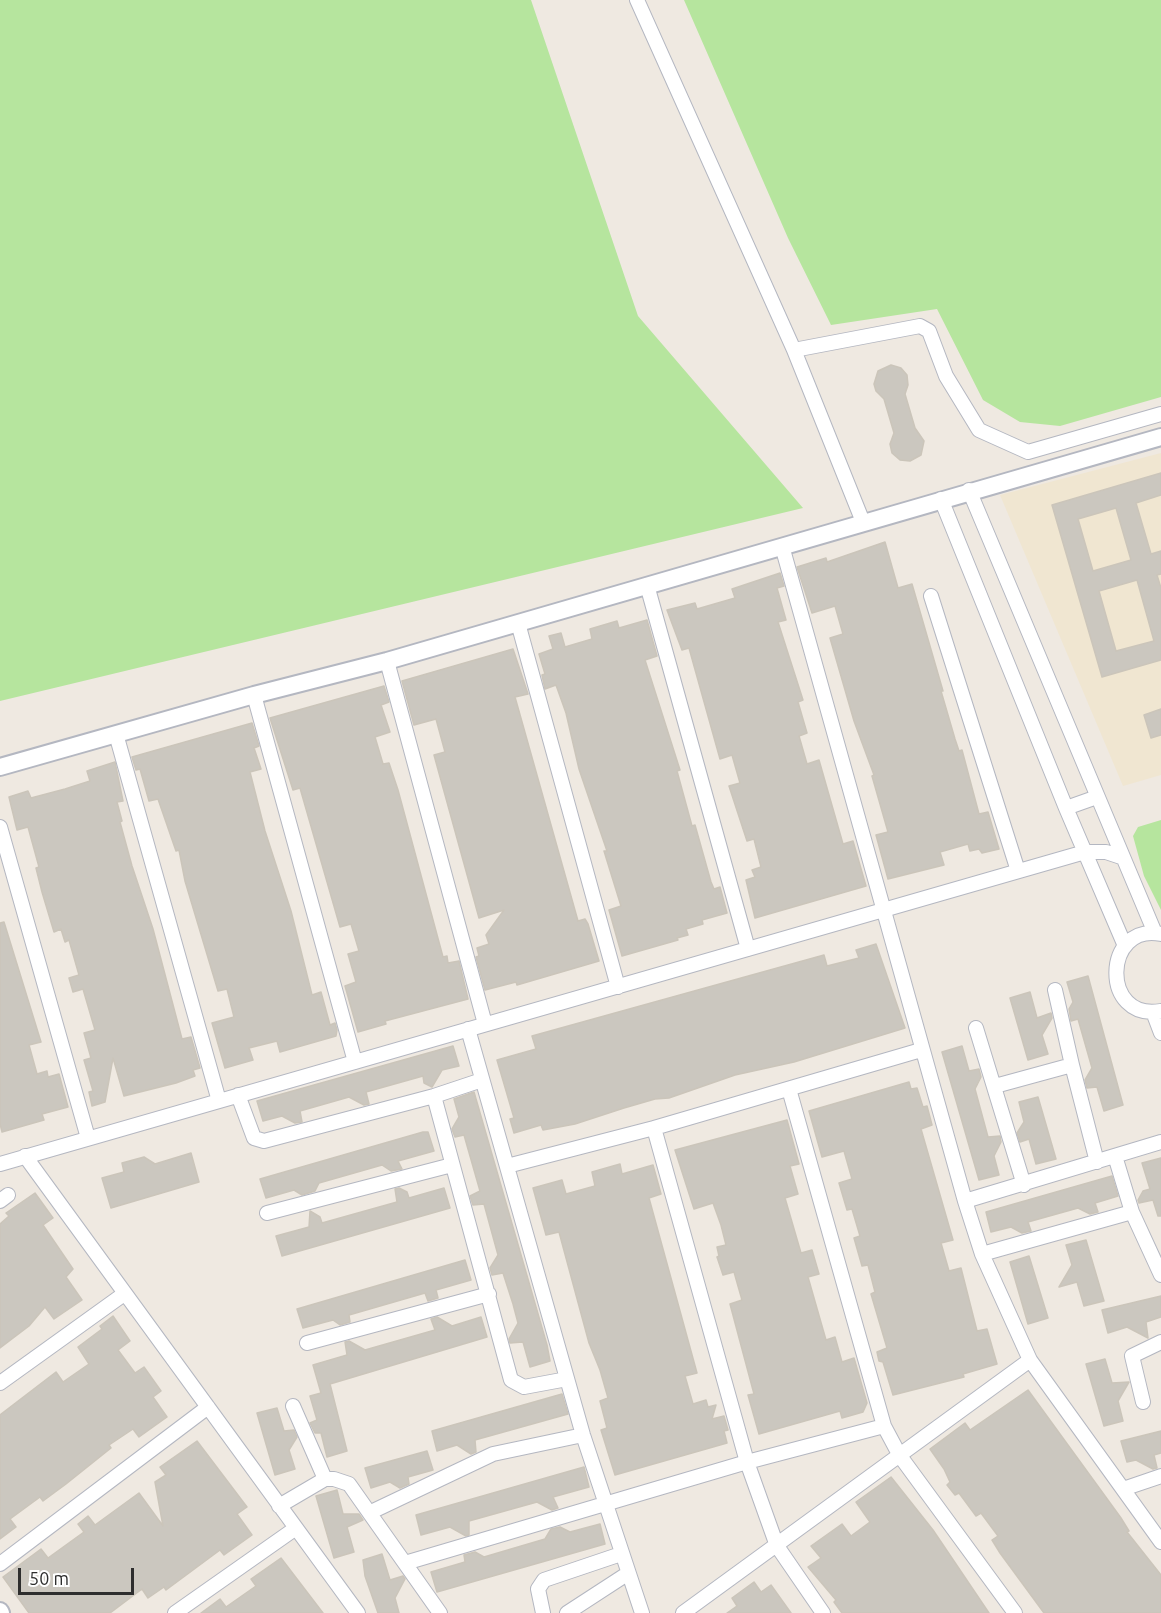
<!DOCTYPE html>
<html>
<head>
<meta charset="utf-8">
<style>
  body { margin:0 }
  #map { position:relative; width:1161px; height:1613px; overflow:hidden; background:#efe9e1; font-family:Ubuntu,sans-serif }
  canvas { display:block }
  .scale { position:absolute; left:18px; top:1568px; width:116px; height:27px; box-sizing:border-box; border:3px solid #2e2e2e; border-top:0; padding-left:8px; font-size:18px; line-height:21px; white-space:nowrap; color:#2e2e2e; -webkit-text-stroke:4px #fff; paint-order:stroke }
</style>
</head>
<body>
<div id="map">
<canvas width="1161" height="1613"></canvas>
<div class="scale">50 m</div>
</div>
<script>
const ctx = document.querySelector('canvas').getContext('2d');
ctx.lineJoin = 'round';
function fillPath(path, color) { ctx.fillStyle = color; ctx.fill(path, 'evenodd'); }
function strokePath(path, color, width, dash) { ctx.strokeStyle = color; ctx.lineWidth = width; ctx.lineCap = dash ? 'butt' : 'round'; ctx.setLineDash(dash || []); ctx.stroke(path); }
fillPath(new Path2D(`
  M 1161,453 L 1161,775 L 1123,786 L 1000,495 Z`), '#f0e6d1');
fillPath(new Path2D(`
  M 0,0 L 531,0 L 638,316 L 803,508 L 0,701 Z
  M 684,0 L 1161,0 L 1161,397 L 1060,426 L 1020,422 L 983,400 L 937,309 L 831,325 L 788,238 Z
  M 1161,820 L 1161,910 L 1144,876 L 1133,836 L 1138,827 Z`), '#b6e59e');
const building = new Path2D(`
  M 891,365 L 901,368 L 907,375 L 908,385 L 905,394 L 915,428 L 924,441 L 921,455 L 910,461 L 900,460 L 892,453 L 890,444 L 894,433 L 884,399 L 876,391 L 874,384 L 878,371 Z
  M 1161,473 L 1161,495 L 1136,503 L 1151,554 L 1161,551 L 1161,574 L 1157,575 L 1161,588 L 1161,660 L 1102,677 L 1052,505 ZM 1116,508 L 1131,560 L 1093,571 L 1078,519 ZM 1137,580 L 1154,641 L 1116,651 L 1099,591 Z
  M 885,542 L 898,588 L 912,584 L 943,691 L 941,691 L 955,739 L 959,751 L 962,750 L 979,814 L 988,812 L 999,849 L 982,853 L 979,849 L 970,851 L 968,844 L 940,852 L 944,865 L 888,879 L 876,835 L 888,832 L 872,776 L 874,775 L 854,721 L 830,638 L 843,634 L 835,606 L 812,613 L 797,567 L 826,558 L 827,562 Z
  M 780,573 L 784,586 L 777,588 L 786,620 L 778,622 L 803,700 L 798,702 L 807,733 L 799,736 L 807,764 L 819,760 L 843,844 L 853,841 L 866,886 L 755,918 L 746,880 L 755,877 L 752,870 L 761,867 L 754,839 L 747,841 L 729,786 L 740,783 L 732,755 L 720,759 L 689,648 L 682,650 L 667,610 L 695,603 L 697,609 L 735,598 L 732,589 Z
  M 647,620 L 657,656 L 645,660 L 680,770 L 677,771 L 692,826 L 695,825 L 711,882 L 714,889 L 720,887 L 727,913 L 702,920 L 703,924 L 686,929 L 688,935 L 677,938 L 678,940 L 622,956 L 609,910 L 621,906 L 604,851 L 607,851 L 579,769 L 566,713 L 556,685 L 545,689 L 542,675 L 545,674 L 539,654 L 553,649 L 549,636 L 561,633 L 565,647 L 592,639 L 590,629 L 617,621 L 619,628 Z
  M 513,649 L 528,694 L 515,697 L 578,921 L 585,919 L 588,924 L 599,961 L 517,985 L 516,982 L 485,990 L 476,957 L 479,956 L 477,948 L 489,944 L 486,935 L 504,910 L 479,918 L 434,755 L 445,752 L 436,719 L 414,725 L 402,681 Z
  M 384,686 L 389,702 L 381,705 L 390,732 L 375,737 L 383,764 L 389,763 L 398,790 L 443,957 L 447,956 L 448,963 L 459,961 L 468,999 L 385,1021 L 386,1024 L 358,1032 L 345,986 L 356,982 L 348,954 L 359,951 L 351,924 L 340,927 L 300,788 L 293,790 L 270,718 Z
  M 1161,709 L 1161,735 L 1151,738 L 1144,715 Z
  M 252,723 L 259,746 L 254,748 L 261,769 L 250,772 L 265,831 L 291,911 L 312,995 L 321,992 L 330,1025 L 335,1023 L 337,1030 L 336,1036 L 280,1052 L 277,1041 L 249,1048 L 253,1060 L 225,1068 L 212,1023 L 234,1017 L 227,989 L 218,991 L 185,881 L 179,850 L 176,851 L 158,799 L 149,801 L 140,769 L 136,770 L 132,757 Z
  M 115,762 L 123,801 L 117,802 L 122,821 L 120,822 L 132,866 L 153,929 L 182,1039 L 191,1037 L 200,1068 L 193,1070 L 195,1076 L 176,1083 L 124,1096 L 113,1058 L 105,1102 L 92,1106 L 89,1092 L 93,1091 L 84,1060 L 91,1058 L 84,1033 L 95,1030 L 83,989 L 73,992 L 69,978 L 79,975 L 69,940 L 65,942 L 61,929 L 54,932 L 42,892 L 36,868 L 39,867 L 28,827 L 17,830 L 9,797 L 28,791 L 31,798 L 65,789 L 90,781 L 87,771 Z
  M 4,922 L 41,1042 L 29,1045 L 37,1074 L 47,1071 L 48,1077 L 59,1074 L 68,1107 L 42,1114 L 44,1120 L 2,1132 L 0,1124 L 0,923 Z
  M 876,944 L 905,1028 L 794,1062 L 735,1075 L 669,1098 L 655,1099 L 624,1108 L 575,1124 L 543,1130 L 541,1125 L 514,1133 L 510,1119 L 514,1118 L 497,1060 L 536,1049 L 532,1036 L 824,955 L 827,966 L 859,958 L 856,950 Z
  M 1088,976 L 1123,1105 L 1104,1111 L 1097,1087 L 1087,1088 L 1085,1080 L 1092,1068 L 1078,1019 L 1071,1021 L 1069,1009 L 1073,1002 L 1067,982 Z
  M 1030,992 L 1037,1018 L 1051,1013 L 1052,1018 L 1042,1035 L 1048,1054 L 1028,1060 L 1010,998 Z
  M 453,1046 L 459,1066 L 442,1070 L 432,1087 L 424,1083 L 423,1076 L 366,1092 L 369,1104 L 364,1105 L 349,1097 L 300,1111 L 302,1122 L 295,1123 L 282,1116 L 263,1121 L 257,1101 Z
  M 962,1046 L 969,1071 L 979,1069 L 981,1077 L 975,1089 L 988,1137 L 1000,1136 L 1001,1142 L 994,1156 L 999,1175 L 979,1180 L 942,1052 Z
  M 909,1082 L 911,1089 L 917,1088 L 923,1107 L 927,1106 L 932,1125 L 921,1129 L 953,1240 L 941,1243 L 949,1271 L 961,1268 L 977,1331 L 987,1329 L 997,1364 L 963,1374 L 964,1377 L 893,1395 L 883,1362 L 879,1361 L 877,1352 L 887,1348 L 871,1294 L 875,1292 L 868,1265 L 862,1266 L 854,1238 L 860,1236 L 852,1209 L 847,1210 L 839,1183 L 852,1179 L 844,1151 L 822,1157 L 809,1111 Z
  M 474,1092 L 547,1345 L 550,1361 L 530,1367 L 523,1342 L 510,1343 L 509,1339 L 518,1323 L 513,1304 L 503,1273 L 492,1275 L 490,1268 L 498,1255 L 484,1204 L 473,1205 L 470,1196 L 480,1191 L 464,1135 L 455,1137 L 452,1129 L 459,1117 L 454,1099 Z
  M 1038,1097 L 1056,1159 L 1036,1164 L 1029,1139 L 1020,1142 L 1017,1133 L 1024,1122 L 1019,1102 Z
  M 787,1120 L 799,1164 L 790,1166 L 798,1194 L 785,1198 L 801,1253 L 812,1250 L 819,1274 L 808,1277 L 826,1340 L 835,1337 L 842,1362 L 854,1358 L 867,1403 L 863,1412 L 842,1418 L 840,1411 L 759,1434 L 748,1395 L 754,1394 L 730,1304 L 742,1300 L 734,1272 L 723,1275 L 717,1257 L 719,1256 L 717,1247 L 726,1245 L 721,1225 L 713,1203 L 694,1209 L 675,1150 Z
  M 423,1132 L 428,1132 L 434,1151 L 398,1161 L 402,1169 L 391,1171 L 382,1165 L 319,1183 L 315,1191 L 302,1195 L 294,1190 L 266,1198 L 260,1179 Z
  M 191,1153 L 199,1182 L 111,1208 L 102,1178 L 124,1172 L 122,1163 L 144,1157 L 155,1164 Z
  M 1161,1158 L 1161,1216 L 1158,1216 L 1153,1200 L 1139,1203 L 1138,1200 L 1143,1191 L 1150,1189 L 1142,1163 Z
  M 620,1164 L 622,1174 L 653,1165 L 661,1194 L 649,1198 L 697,1373 L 685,1376 L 693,1404 L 706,1400 L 708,1407 L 716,1405 L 712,1419 L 724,1416 L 728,1430 L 724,1431 L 727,1443 L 615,1475 L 601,1430 L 607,1428 L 600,1401 L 608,1398 L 600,1370 L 589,1343 L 559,1232 L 546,1235 L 533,1188 L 562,1180 L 566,1194 L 595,1186 L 592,1172 Z
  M 1112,1176 L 1118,1196 L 1095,1203 L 1098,1212 L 1090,1214 L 1078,1208 L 1028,1222 L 1031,1231 L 1022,1233 L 1011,1227 L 991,1232 L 986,1212 Z
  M 399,1188 L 407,1192 L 409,1198 L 444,1188 L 450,1208 L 282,1256 L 276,1236 L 309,1227 L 310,1211 L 320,1217 L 322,1223 L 397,1202 L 395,1189 Z
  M 35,1193 L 53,1218 L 43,1225 L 73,1269 L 66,1277 L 82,1300 L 54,1319 L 45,1307 L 29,1326 L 0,1348 L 0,1224 L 9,1216 L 6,1213 Z
  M 1086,1240 L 1104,1301 L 1084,1306 L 1077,1282 L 1059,1287 L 1072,1265 L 1066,1245 Z
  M 1029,1256 L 1048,1318 L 1028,1324 L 1010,1262 Z
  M 465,1260 L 471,1280 L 436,1290 L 438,1298 L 428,1301 L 425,1293 L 349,1315 L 350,1322 L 340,1325 L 333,1320 L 303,1328 L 297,1309 Z
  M 1161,1296 L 1161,1317 L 1146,1322 L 1148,1338 L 1127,1327 L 1108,1333 L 1102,1310 Z
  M 113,1316 L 130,1341 L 118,1350 L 135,1373 L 144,1367 L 161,1391 L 153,1397 L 167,1417 L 139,1437 L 133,1429 L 109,1445 L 111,1448 L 66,1484 L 43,1501 L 40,1497 L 10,1519 L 16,1527 L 0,1539 L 0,1415 L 56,1372 L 63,1382 L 89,1364 L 78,1347 L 102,1329 L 100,1326 Z
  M 437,1317 L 452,1326 L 481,1317 L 487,1337 L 330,1384 L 347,1451 L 327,1457 L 321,1433 L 315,1433 L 310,1423 L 317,1420 L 310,1396 L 321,1393 L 313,1365 L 347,1355 L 345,1342 L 349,1341 L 365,1350 L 435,1330 L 431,1319 Z
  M 1105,1359 L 1112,1383 L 1129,1382 L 1118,1401 L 1123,1421 L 1104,1426 L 1086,1364 Z
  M 1028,1390 L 1121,1518 L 1129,1531 L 1127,1532 L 1161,1575 L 1161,1613 L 1044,1613 L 1000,1553 L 992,1540 L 998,1536 L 981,1513 L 976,1516 L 959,1493 L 955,1495 L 947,1485 L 950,1482 L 944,1469 L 930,1449 L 965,1423 L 970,1430 Z
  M 562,1394 L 568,1414 L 475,1440 L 476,1452 L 471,1454 L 457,1445 L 437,1451 L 432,1431 Z
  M 277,1408 L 284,1431 L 294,1430 L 297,1437 L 289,1450 L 295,1469 L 275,1475 L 257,1413 Z
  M 1161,1431 L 1161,1453 L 1154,1455 L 1157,1468 L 1153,1469 L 1136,1460 L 1127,1462 L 1121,1441 Z
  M 197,1441 L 247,1507 L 237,1514 L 252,1535 L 224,1555 L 220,1550 L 166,1590 L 164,1587 L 148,1598 L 142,1589 L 110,1613 L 29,1613 L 3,1577 L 41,1549 L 48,1558 L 84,1532 L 78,1524 L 88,1516 L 95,1525 L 139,1493 L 163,1526 L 155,1482 L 166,1475 L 160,1467 Z
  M 427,1451 L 433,1470 L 408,1477 L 409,1484 L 400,1488 L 390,1482 L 371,1488 L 365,1468 Z
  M 584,1467 L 589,1487 L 553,1497 L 558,1508 L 552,1510 L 537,1502 L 469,1521 L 469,1535 L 466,1536 L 450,1527 L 421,1535 L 416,1515 Z
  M 891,1477 L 933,1530 L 989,1613 L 842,1613 L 834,1602 L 836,1600 L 808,1567 L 821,1558 L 811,1546 L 842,1524 L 851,1536 L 870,1522 L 856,1502 Z
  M 337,1490 L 343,1514 L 359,1514 L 363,1520 L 347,1527 L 354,1552 L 334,1558 L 316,1496 Z
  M 600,1524 L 605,1544 L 437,1592 L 431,1572 L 465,1562 L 464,1555 L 475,1552 L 484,1557 L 545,1539 L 551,1529 L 560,1527 L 570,1532 Z
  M 382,1554 L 390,1580 L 403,1576 L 405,1579 L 395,1598 L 399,1613 L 378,1613 L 365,1576 L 363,1560 Z
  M 281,1558 L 323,1613 L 201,1613 L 220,1599 L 226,1607 L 256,1586 L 251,1579 Z
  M 754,1582 L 761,1592 L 771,1585 L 791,1613 L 727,1613 L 737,1606 L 732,1598 Z`);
fillPath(building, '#cbc7bf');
strokePath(building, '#cbc5ba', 1.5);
const minor = new Path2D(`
  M 637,0 L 794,350 L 920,326 L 929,331 L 946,376 L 979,430 L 1028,452 L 1161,414
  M 794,350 L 863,522
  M 969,490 L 1155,933
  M 941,499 L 1066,808 L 1125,946
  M 782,546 L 965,1201 L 982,1254 L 1030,1360
  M 647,585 L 748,949
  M 931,596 L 1018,871
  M 518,623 L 618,987
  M 387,661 L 485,1024
  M 254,695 L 355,1062
  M 116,734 L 219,1101
  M 1066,808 L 1097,797
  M 0,827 L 88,1138
  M 1161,934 C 1103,922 1100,1022 1161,1011
  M 1055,990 L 1072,1065
  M 1153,1012 L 1161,1033
  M 976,1028 L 1024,1185
  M 468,1029 L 583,1435 L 642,1613
  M 995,1086 L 1072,1065 L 1097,1162
  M 789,1089 L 884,1426
  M 238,1095 L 254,1138 L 264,1141 L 434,1096 L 482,1080
  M 434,1096 L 511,1380 L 524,1387 L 567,1379
  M 654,1128 L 921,1050
  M 25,1156 L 358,1613
  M 0,1164 L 1085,852 L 1106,852 L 1121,857
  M 507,1166 L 654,1128 L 747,1462 L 777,1546 L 823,1613
  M 0,1201 L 8,1195
  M 965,1201 L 1161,1142
  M 1132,1212 L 1161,1275
  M 267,1213 L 452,1165
  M 982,1254 L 1132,1212 L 1115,1156
  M 307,1343 L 489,1294
  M 0,1383 L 124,1294
  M 1143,1402 L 1132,1356 L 1161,1342
  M 325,1479 L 334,1479 L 349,1484 L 440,1613
  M 1123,1489 L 1161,1476
  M 279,1506 L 325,1479 L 293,1406
  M 371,1512 L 493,1454 L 583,1435
  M 405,1563 L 747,1462 L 884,1426 L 900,1456 L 1015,1613
  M 0,1564 L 208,1407
  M 175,1613 L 296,1528
  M 543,1613 L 538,1589 L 544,1580 L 621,1554
  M 567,1613 L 627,1574
  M 683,1613 L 1030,1360 L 1161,1542`);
const tertiary = new Path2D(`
  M 0,767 L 254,695 L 387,661 L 1161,437
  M 0,1611 L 1,1613`);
strokePath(minor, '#b4b7c1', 16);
strokePath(tertiary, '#b4b7c1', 20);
strokePath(minor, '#fff', 14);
strokePath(tertiary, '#fff', 16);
</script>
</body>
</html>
